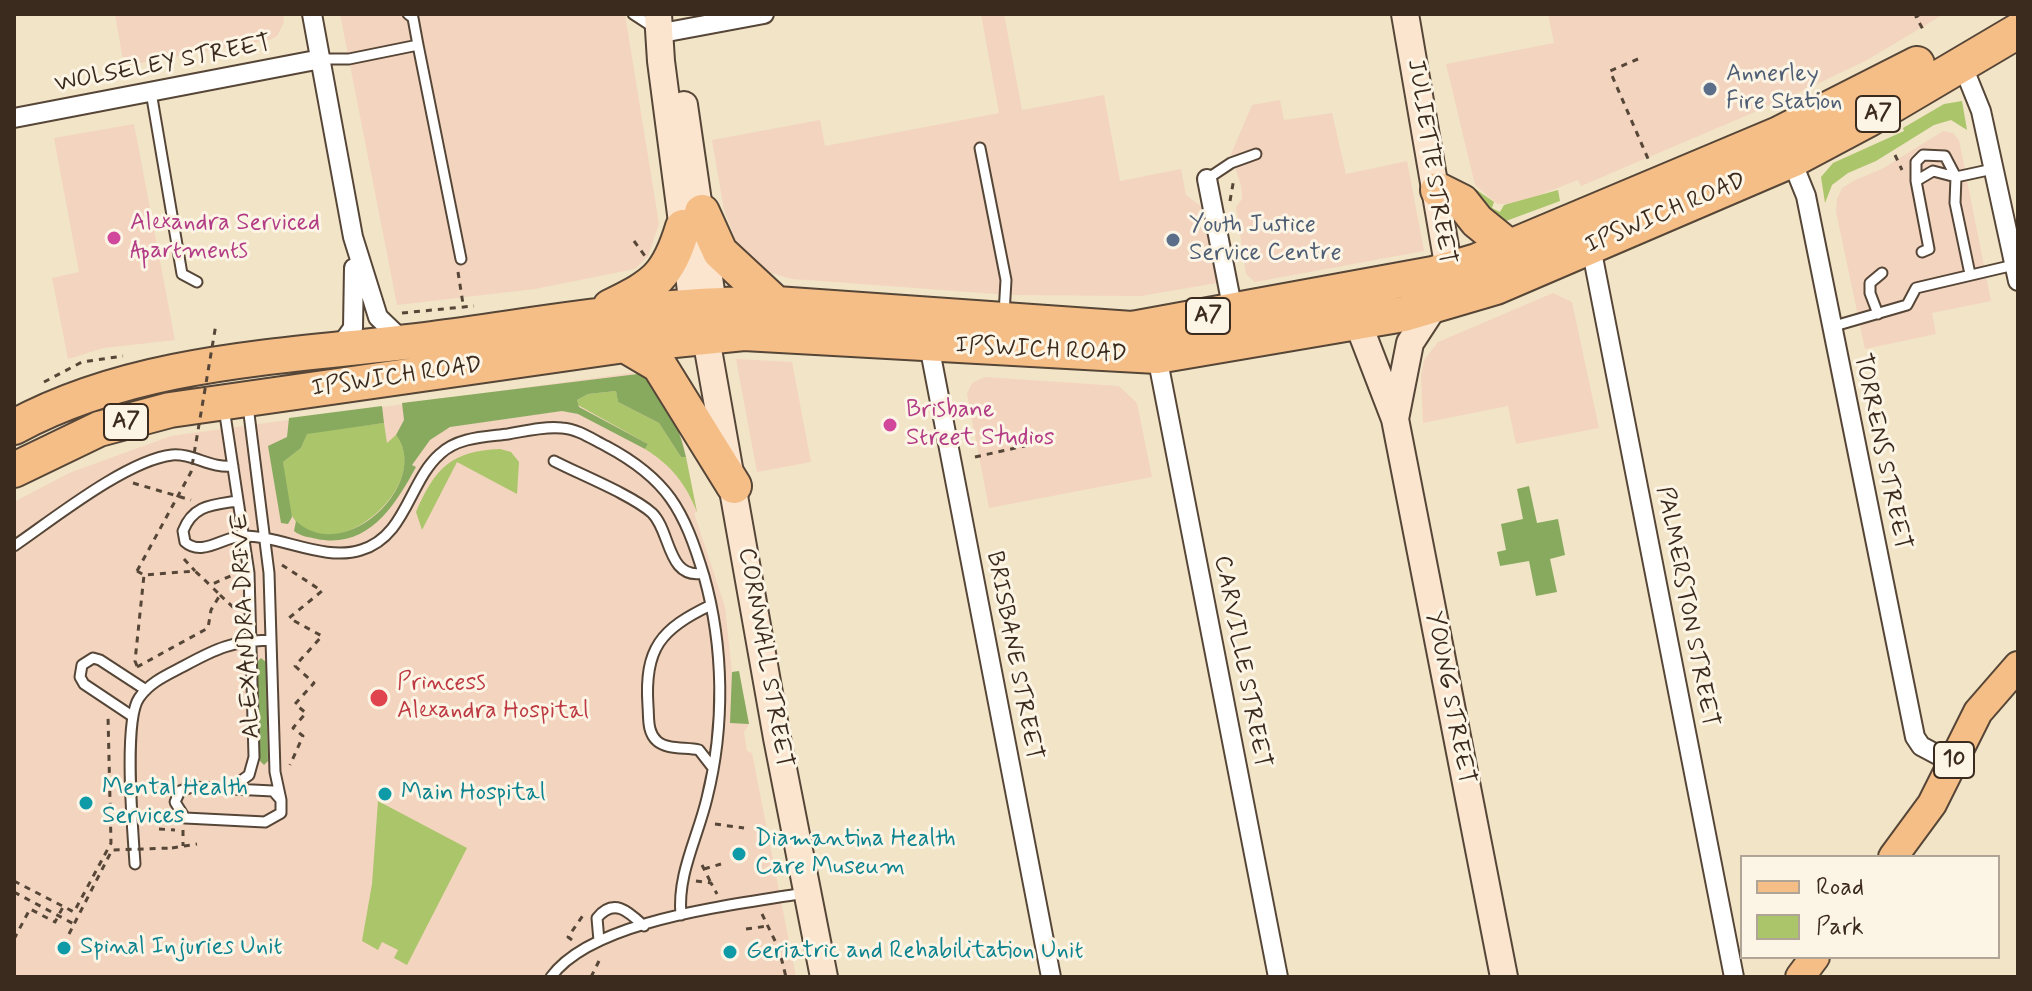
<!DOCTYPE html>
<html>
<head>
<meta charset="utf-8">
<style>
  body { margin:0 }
  #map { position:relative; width:2032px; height:991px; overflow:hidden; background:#f2e4c7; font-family:Mynerve,sans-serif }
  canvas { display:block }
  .frame { position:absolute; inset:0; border:16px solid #3b2a1e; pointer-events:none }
  .legend { position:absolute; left:1740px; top:855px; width:260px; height:104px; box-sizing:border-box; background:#fcf5e5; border:2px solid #afa495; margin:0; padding:10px 14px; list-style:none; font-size:24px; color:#3b2a1e }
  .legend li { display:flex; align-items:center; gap:16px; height:40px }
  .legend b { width:40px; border:2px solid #afa495 }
</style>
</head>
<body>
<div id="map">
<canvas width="2032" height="991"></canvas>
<div class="frame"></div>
<ul class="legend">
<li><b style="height:10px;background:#f6be87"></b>Road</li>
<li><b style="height:22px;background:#abc56b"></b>Park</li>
</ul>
</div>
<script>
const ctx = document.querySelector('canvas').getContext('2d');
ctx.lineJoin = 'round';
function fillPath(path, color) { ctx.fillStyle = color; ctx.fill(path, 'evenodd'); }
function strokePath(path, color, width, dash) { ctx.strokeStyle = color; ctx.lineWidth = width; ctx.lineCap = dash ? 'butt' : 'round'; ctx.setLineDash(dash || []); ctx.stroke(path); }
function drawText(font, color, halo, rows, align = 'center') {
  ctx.font = font + ' Mynerve,sans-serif'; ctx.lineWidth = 6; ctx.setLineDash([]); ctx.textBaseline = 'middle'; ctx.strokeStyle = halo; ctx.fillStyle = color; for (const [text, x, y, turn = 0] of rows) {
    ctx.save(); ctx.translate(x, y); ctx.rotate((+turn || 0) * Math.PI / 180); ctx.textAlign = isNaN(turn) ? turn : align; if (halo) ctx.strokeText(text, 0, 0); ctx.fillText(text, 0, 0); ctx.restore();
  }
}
fillPath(new Path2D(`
  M 115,14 L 283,14 L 284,22 L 277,36 L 270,40 L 124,66 Z
  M 340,14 L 625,14 L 659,224 L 648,256 L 635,269 L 535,289 L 397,305 Z
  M 981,14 L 1004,14 L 1022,110 L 1104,95 L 1120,181 L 1181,169 L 1186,195 L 1202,207 L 1217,283 L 1141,296 L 1008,295 L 835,282 L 792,279 L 763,271 L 739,249 L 724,210 L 712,140 L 820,120 L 825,146 L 999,113 Z
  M 1548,14 L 1944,14 L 1867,60 L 1790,97 L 1581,186 L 1578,180 L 1516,204 L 1497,204 L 1475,185 L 1446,64 L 1554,43 Z
  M 1280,100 L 1284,120 L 1332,113 L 1346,174 L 1407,161 L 1424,251 L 1255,282 L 1246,274 L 1236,207 L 1242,199 L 1241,186 L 1231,154 L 1252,105 Z
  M 134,124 L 175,340 L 104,348 L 68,359 L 52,278 L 79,272 L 54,138 Z
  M 1943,131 L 1953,133 L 1959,140 L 1991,301 L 1932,313 L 1936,334 L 1865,349 L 1836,212 L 1837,199 L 1842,188 L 1855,180 L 1882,169 Z
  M 1553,293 L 1572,302 L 1599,428 L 1516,444 L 1508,406 L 1423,423 L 1421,377 L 1424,360 L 1438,342 Z
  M 736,359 L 792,362 L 811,462 L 757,472 Z
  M 631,373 L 644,376 L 683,441 L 697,512 L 694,513 L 725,607 L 732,672 L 739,671 L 749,724 L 744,732 L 747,751 L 752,753 L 796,977 L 14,977 L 14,502 L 69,473 L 171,436 Z
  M 985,377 L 1119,386 L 1137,403 L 1152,477 L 989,508 L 967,394 L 972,383 Z`), '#f3d4bf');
fillPath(new Path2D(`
  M 1962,101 L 1967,130 L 1951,120 L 1934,125 L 1876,161 L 1848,173 L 1832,185 L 1825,203 L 1821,177 L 1833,163 L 1904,131 L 1903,128 L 1944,104 Z
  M 1474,188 L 1494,202 L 1492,208 L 1500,212 L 1504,205 L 1558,190 L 1560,201 L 1506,221 L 1492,212 Z
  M 616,391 L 618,402 L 659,423 L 681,457 L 686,457 L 697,512 C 686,484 671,465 645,449 L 648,444 L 578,405 L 577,400 L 588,394 Z
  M 384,423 L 387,443 L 396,435 C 436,487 326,575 292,516 C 284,502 285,478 283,462 L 301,448 L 307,433 Z
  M 500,449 L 511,452 L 519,462 L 517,494 L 457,462 L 422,530 L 416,512 C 435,468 451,451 500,449 Z
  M 378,801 L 467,848 L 407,965 L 394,958 L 398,950 L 382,942 L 378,950 L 362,941 L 372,884 Z`), '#abc56b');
fillPath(new Path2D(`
  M 638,374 C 663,383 681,433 686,457 L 681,457 L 659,423 L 618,402 L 616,391 L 588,394 L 577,400 L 579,407 L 648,444 L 645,449 L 578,414 L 562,411 L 450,427 L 430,440 L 412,465 L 416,467 C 395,506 368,549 317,539 C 308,537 300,536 294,531 L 296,521 C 345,567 432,482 396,435 L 404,420 L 402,403 Z
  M 382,406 L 384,423 L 307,434 L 301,448 L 283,462 L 292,517 L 288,524 L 281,523 L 268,446 L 287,437 L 289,418 Z
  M 1529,486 L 1537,523 L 1558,519 L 1565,555 L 1550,559 L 1557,592 L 1536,596 L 1529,561 L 1500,566 L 1497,552 L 1506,550 L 1501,524 L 1523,519 L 1517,489 Z
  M 261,658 L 266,662 L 268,761 L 264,765 L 260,761 L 257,662 Z
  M 739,671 L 749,724 L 730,723 L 732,672 Z`), '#88aa5f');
const lane = new Path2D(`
  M 408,14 L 413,18 L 418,45
  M 633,14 L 656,29
  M 321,59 L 349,59 L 418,45 L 461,259
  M 151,92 L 182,274 L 197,282
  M 980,148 L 1006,280 L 1004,314
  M 1207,179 L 1231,163 L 1256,154
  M 1916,181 L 1916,162 L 1923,155 L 1945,156 L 1956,177 L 1955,203 L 1970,274
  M 1922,252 L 1929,249 L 1916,181 L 1933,171 L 1956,177 L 1993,169
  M 1878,314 L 1870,293 L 1870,283 L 1882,273
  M 1831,327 L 1907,305 L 1916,288 L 2014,265
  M 248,406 L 269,573 L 275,772 L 281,800
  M 224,408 L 249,573 L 254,757 L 249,775 L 231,788
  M 554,461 C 579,474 632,495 652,513 C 671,531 667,580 703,573
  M 237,501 C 212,505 193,505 183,531 L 185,542 C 202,557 223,537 242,536 C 280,535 324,562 361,550 C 406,537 409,481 440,454 C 458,437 485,437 508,434 C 525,431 545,426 562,428 C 578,429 592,439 606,446 C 668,479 684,510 704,576 C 724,647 725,726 707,798 C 698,837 677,874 681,915
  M 14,546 C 52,520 127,460 172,455 C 193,453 211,469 233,466
  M 711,605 C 661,629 644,648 648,706 C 649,718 647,732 657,741 C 667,750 686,747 699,750 L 713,768
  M 132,716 L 84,684 L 80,677 L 82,665 L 93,658 L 100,660 L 146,690
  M 192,787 L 273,791 L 281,800 L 281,813 L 265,822 L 185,818 L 175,802 L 180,791 Z
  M 135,864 C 133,832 123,721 139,698 C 150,682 167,675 184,666 C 217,648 233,641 271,640
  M 599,941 L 597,918 C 614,897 629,912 644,926
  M 551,977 C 593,919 736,905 804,893`);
const street = new Path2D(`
  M 312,14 L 353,237 L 378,317 L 404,342
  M 662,33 L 764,14
  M 1962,64 L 1981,111 L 2018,281
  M 14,118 L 321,59
  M 1789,154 L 1806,196 L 1915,737 L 1921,746 L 1953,763
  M 1207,179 L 1233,311
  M 1591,247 L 1734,977
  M 929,345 L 1051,977
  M 338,349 L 353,328 L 354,268
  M 1157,356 L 1278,977`);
const secondary = new Path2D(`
  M 658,14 L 661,61 L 693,306 L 706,338 L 777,738 L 824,977
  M 684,105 L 713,305 L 709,323
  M 1358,323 L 1395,419 L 1504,977
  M 1395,419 L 1410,343 L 1442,294 L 1449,270 L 1405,14`);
const primary = new Path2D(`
  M 1893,857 L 1932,804 L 1978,712 L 2018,666
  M 1800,977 L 1815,957`);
const highway = new Path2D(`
  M 1438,190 L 1462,202 L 1477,221 L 1509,247
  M 702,212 L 720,252 L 776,304
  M 610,307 C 655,285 668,277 683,227
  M 625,345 L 659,365 L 734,486
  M 14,427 C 141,358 292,357 432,339 C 546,324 660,302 776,304 L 1132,329 L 1433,274 L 1477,261 L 1779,134 L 1917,64
  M 14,470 L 99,429 L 170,410 L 625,345 L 744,333 L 1157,356 L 1404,314 L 1496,287 L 1792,160 L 1869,119 L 2018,31`);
strokePath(lane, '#564637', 13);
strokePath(street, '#564637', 22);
strokePath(secondary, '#564637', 30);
strokePath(primary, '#564637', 32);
strokePath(highway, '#564637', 38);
strokePath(new Path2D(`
  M 1920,14 L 1916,17 L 1925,33
  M 1638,59 L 1610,71 L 1649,161
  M 1895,155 L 1902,170
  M 1230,201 L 1234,178
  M 634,241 L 645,256
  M 458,272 L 463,304
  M 402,313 L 474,306
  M 44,382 L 82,362 L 123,356
  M 975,457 L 1029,445
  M 133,483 L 191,500
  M 184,559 L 195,571
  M 282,565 L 322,591 L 289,618 L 322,636 L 295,666 L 314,683 L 295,704 L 306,713 L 293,728 L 303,736 L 290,765
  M 137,571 L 144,575 L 195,571 L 210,585 L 235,574
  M 220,595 L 235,609
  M 137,666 L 135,661 L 144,575
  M 137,667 L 208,628 L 211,610 L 220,595 L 210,585
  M 715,824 L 744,828
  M 159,829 L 175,830
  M 183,830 L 183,846
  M 172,848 L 197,844
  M 702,865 L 711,883
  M 704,869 L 721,864
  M 14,881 L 74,912 L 111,843 L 108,716
  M 696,881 L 711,883 L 717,894
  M 762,914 L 779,949 L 786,977
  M 746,929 L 768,926
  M 14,939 L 30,909 L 55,922 L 63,907
  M 572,940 L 568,937 L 584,914
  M 591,977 L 599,961`), '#564637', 3, [6, 6]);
strokePath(lane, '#fff', 9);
strokePath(street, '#fff', 18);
strokePath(secondary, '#fbe5cf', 26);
strokePath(primary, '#f6be87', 28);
strokePath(highway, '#f6be87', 34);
strokePath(new Path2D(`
  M 137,571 L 191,472 L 216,324
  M 14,892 L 74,924
  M 69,934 L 112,850 L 172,848`), '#564637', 3, [6, 6]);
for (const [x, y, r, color] of [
  [1710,89,8,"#5c6f8a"],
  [114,238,8,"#d1479c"],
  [1173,240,8,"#5c6f8a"],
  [890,425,8,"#d1479c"],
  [379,698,10,"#e0444e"],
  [385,794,8,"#0f9aa8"],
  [86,803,8,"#0f9aa8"],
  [739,854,8,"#0f9aa8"],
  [64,948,8,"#0f9aa8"],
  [730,952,8,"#0f9aa8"]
]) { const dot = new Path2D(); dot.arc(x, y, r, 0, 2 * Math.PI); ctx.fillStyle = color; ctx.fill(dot); strokePath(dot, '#fcf5e5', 3); }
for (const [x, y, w] of [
  [1878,114,44],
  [1208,316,44],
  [126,422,44],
  [1954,760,40]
]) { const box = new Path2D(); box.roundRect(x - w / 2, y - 18, w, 36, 6); ctx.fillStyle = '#fcf5e5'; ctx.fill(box); strokePath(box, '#3b2a1e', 2); }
drawText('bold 22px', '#3b2a1e', null, [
  ["A7",1878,114],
  ["A7",1208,316],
  ["A7",126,422],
  ["10",1954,760]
]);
drawText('24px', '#3b2a1e', '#fcf5e5', [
  ["WOLSELEY STREET",163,65,-11],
  ["JULIETTE STREET",1430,162,81],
  ["IPSWICH ROAD",1666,214,-23],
  ["IPSWICH ROAD",1041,351,3],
  ["IPSWICH ROAD",397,378,-8],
  ["TORRENS STREET",1881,452,78],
  ["PALMERSTON STREET",1686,607,79],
  ["ALEXANDRA DRIVE",247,626,-93],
  ["BRISBANE STREET",1013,656,79],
  ["CORNWALL STREET",764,658,80],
  ["CARVILLE STREET",1241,662,79],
  ["YOUNG STREET",1449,698,79]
]);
drawText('24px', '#4e5e75', '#fcf5e5', [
  ["Annerley",1726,75],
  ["Fire Station",1726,103],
  ["Youth Justice",1189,226],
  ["Service Centre",1189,254]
], 'left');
drawText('24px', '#b23c85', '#fcf5e5', [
  ["Alexandra Serviced",130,224],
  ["Apartments",130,252],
  ["Brisbane",906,411],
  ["Street Studios",906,439]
], 'left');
drawText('24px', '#be3a42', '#fcf5e5', [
  ["Princess",397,684],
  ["Alexandra Hospital",397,712]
], 'left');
drawText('24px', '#0d838f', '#fcf5e5', [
  ["Mental Health",102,789],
  ["Services",102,817],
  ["Main Hospital",401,794],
  ["Diamantina Health",755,840],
  ["Care Museum",755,868],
  ["Spinal Injuries Unit",80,948],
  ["Geriatric and Rehabilitation Unit",746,952]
], 'left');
</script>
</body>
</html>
